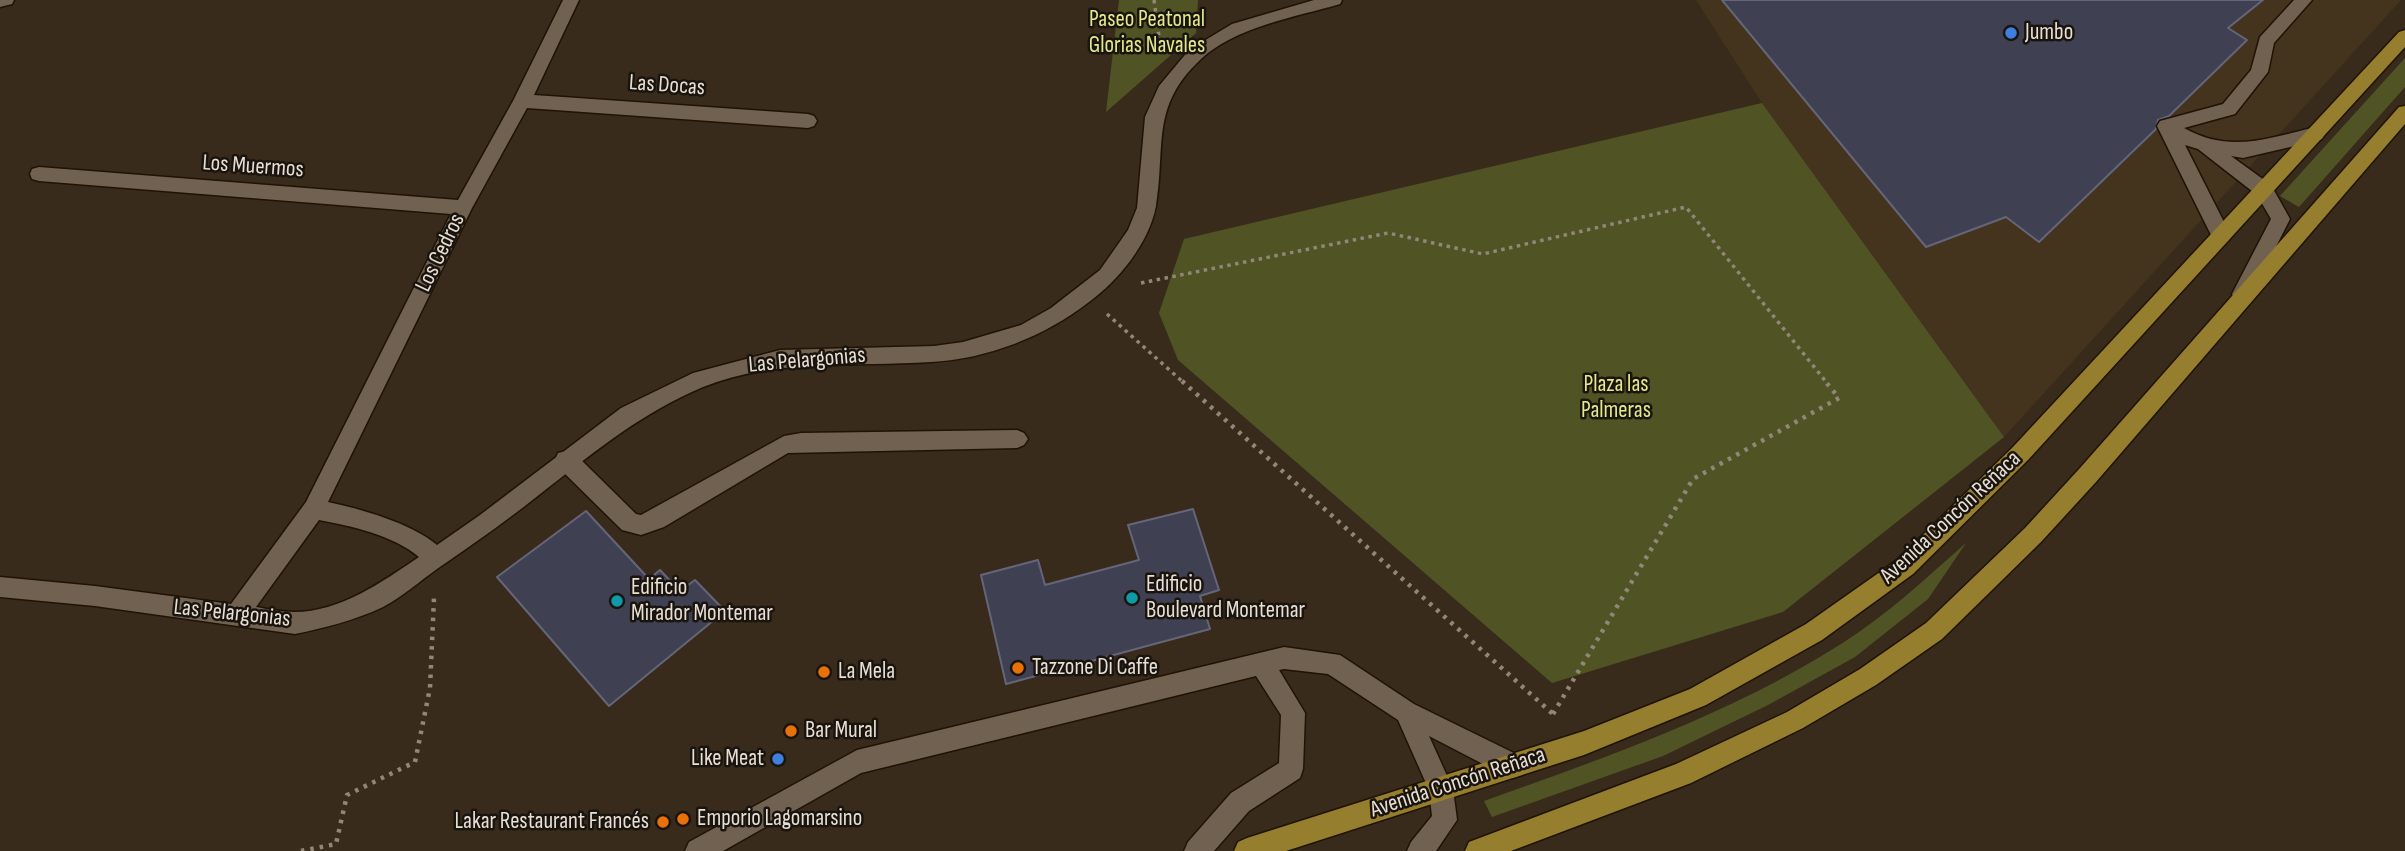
<!DOCTYPE html>
<html>
<head>
<meta charset="utf-8">
<style>
  body { margin:0 }
  canvas { display:block; background:#382b1b }
</style>
</head>
<body>
<canvas width="2405" height="851"></canvas>
<script>
const ctx = document.querySelector('canvas').getContext('2d');
ctx.lineJoin = 'round';
function fillPath(path, color) { ctx.fillStyle = color; ctx.fill(path, 'evenodd'); }
function strokePath(path, color, width, dash) { ctx.strokeStyle = color; ctx.lineWidth = width; ctx.lineCap = dash ? 'butt' : 'round'; ctx.setLineDash(dash || []); ctx.stroke(path); }
function drawText(font, color, halo, rows, align = 'center') {
  ctx.font = font + ' "Sofia Sans Condensed",sans-serif'; ctx.lineWidth = 5; ctx.setLineDash([]); ctx.textBaseline = 'middle'; ctx.strokeStyle = halo; ctx.fillStyle = color; for (const [text, x, y, turn = 0] of rows) {
    ctx.save(); ctx.translate(x, y); ctx.rotate((+turn || 0) * Math.PI / 180); ctx.textAlign = isNaN(turn) ? turn : align; if (halo) ctx.strokeText(text, 0, 0); ctx.fillText(text, 0, 0); ctx.restore();
  }
}
fillPath(new Path2D(`
  M 1696,0 L 2401,0 L 2004,437 L 1762,103 Z`), '#44331d');
fillPath(new Path2D(`
  M 1119,0 L 1198,0 L 1196,33 L 1106,112 Z
  M 2405,58 L 2405,87 L 2299,207 L 2280,196 Z
  M 1762,103 L 2004,437 L 1783,612 L 1552,683 L 1178,360 L 1159,313 L 1184,239 Z
  M 1966,543 L 1928,599 L 1855,657 L 1768,705 L 1663,756 L 1492,817 L 1484,801 C 1607,757 1731,714 1841,644 C 1886,616 1926,578 1966,543 Z`), '#505324');
const building = new Path2D(`
  M 1722,0 L 2263,0 L 2228,28 L 2247,40 L 2169,116 L 2158,120 L 2156,129 L 2039,242 L 2006,217 L 1926,247 Z
  M 1193,509 L 1219,590 L 1200,596 L 1210,629 L 1006,684 L 981,575 L 1038,560 L 1045,585 L 1139,560 L 1128,525 Z
  M 586,511 L 649,579 L 660,570 L 680,591 L 695,580 L 725,611 L 609,706 L 497,577 Z`);
fillPath(building, '#404053');
strokePath(building, '#65657a', 2);
const lane = new Path2D(`
  M 2294,0 L 2312,0 L 2274,43 L 2268,72 L 2235,114 L 2184,128 C 2230,154 2268,138 2316,127 L 2322,129 L 2325,134 L 2322,139 L 2316,141 L 2243,158 L 2231,156 L 2271,185 L 2290,219 L 2249,300 L 2242,302 L 2235,300 L 2232,294 L 2271,219 L 2257,195 L 2198,149 L 2185,145 L 2231,236 L 2228,241 L 2221,243 L 2214,241 L 2157,126 L 2160,121 L 2223,104 L 2251,70 L 2260,37 Z
  M 1017,430 L 1024,433 L 1028,439 L 1024,445 L 1017,448 L 788,453 L 664,527 L 641,535 L 622,530 L 558,467 L 555,460 L 558,453 L 566,451 L 574,453 L 636,514 L 641,515 L 784,436 L 801,433 Z
  M 1284,647 L 1340,655 L 1414,704 L 1522,757 L 1525,766 L 1522,775 L 1513,778 L 1504,775 L 1429,736 L 1453,789 L 1457,820 L 1436,851 L 1407,851 L 1411,842 L 1432,816 L 1429,790 L 1398,720 L 1328,674 L 1284,669 L 1279,670 L 1305,713 L 1303,769 L 1300,778 L 1249,811 L 1214,851 L 1184,851 L 1188,842 L 1231,793 L 1279,763 L 1281,715 L 1256,676 L 861,773 L 723,851 L 685,851 L 689,842 L 857,750 Z`);
const street = new Path2D(`
  M 0,0 L 14,0 L 12,4 L 0,7 Z
  M 563,0 L 579,0 L 534,95 L 808,114 L 814,116 L 817,121 L 814,126 L 808,128 L 527,108 L 472,208 L 328,502 C 361,509 411,523 437,545 L 480,515 L 621,408 L 693,373 L 780,350 L 934,346 L 963,342 L 1021,325 L 1051,308 L 1100,270 L 1128,230 L 1137,208 L 1145,117 L 1159,86 L 1189,50 L 1232,24 L 1314,0 L 1342,0 L 1340,4 C 1296,17 1234,27 1200,60 C 1150,107 1166,146 1156,206 C 1149,243 1119,280 1089,302 C 1045,336 988,359 931,362 C 855,367 776,358 703,387 C 645,411 598,449 549,487 C 513,516 475,543 437,569 C 420,581 402,597 383,607 C 356,620 324,628 295,634 L 95,606 L 0,597 L 0,577 L 95,586 L 231,604 L 306,502 L 451,214 L 39,181 L 32,179 L 30,174 L 32,169 L 39,167 L 458,200 L 513,101 ZM 319,520 C 351,526 393,535 419,557 C 382,582 340,612 294,612 C 282,612 268,609 256,607 Z`);
const primary = new Path2D(`
  M 2405,30 L 2405,47 L 2028,460 L 1913,574 L 1822,640 L 1706,705 L 1584,755 L 1286,851 L 1234,851 L 1238,842 L 1247,838 L 1584,731 L 1690,689 L 1806,624 L 1897,560 L 2012,448 L 2399,32 Z
  M 2405,106 L 2405,124 L 2096,482 L 2041,542 L 1942,639 L 1876,685 L 1803,728 L 1691,783 L 1511,851 L 1465,851 L 1469,842 L 1676,764 L 1787,712 L 1860,669 L 1926,623 L 2025,528 L 2080,468 L 2399,107 Z`);
strokePath(lane, '#1f1305', 3);
strokePath(street, '#1f1305', 3);
strokePath(primary, '#1f1305', 3);
strokePath(new Path2D(`
  M 1154,0 L 1161,51
  M 1141,283 L 1388,233 L 1483,254 L 1686,207 L 1827,383
  M 1107,314 L 1184,383`), '#918679', 3.5, [3.5, 4.5]);
strokePath(new Path2D(`
  M 1182,381 L 1554,715
  M 1553,714 L 1693,479 L 1839,398 L 1825,381
  M 301,851 L 336,844 L 347,795 L 415,762 L 430,688 L 434,598`), '#918679', 4.5, [3.5, 6]);
fillPath(lane, '#706150');
fillPath(street, '#706150');
fillPath(primary, '#957e2e');
for (const [x, y, r, color] of [
  [2011,33,7,"#3f7fe0"],
  [1132,598,7,"#0f9aa8"],
  [617,601,7,"#0f9aa8"],
  [1018,668,7,"#e8710a"],
  [824,672,7,"#e8710a"],
  [791,731,7,"#e8710a"],
  [778,759,7,"#3f7fe0"],
  [683,819,7,"#e8710a"],
  [663,822,7,"#e8710a"]
]) { const dot = new Path2D(); dot.arc(x, y, r, 0, 2 * Math.PI); ctx.fillStyle = color; ctx.fill(dot); strokePath(dot, '#1a140e', 2.5); }
drawText('23px', '#e3ea8d', '#1a140e', [
  ["Paseo Peatonal",1147,20],
  ["Glorias Navales",1147,46],
  ["Plaza las",1616,385],
  ["Palmeras",1616,411]
]);
drawText('23px', '#e7ded4', '#1a140e', [
  ["Jumbo",2025,33],
  ["Edificio",1146,585],
  ["Boulevard Montemar",1146,611],
  ["Edificio",631,588],
  ["Mirador Montemar",631,614],
  ["Tazzone Di Caffe",1032,668],
  ["La Mela",838,672],
  ["Bar Mural",805,731],
  ["Like Meat",764,759,"right"],
  ["Emporio Lagomarsino",697,819],
  ["Lakar Restaurant Francés",649,822,"right"]
], 'left');
drawText('23px', '#e7ded4', '#1a140e', [
  ["Las Docas",667,86,4],
  ["Los Muermos",253,167,4],
  ["Los Cedros",441,253,-64],
  ["Las Pelargonias",807,361,-5],
  ["Avenida Concón Reñaca",1951,518,-43],
  ["Las Pelargonias",232,614,6],
  ["Avenida Concón Reñaca",1458,783,-18]
]);
</script>
</body>
</html>
